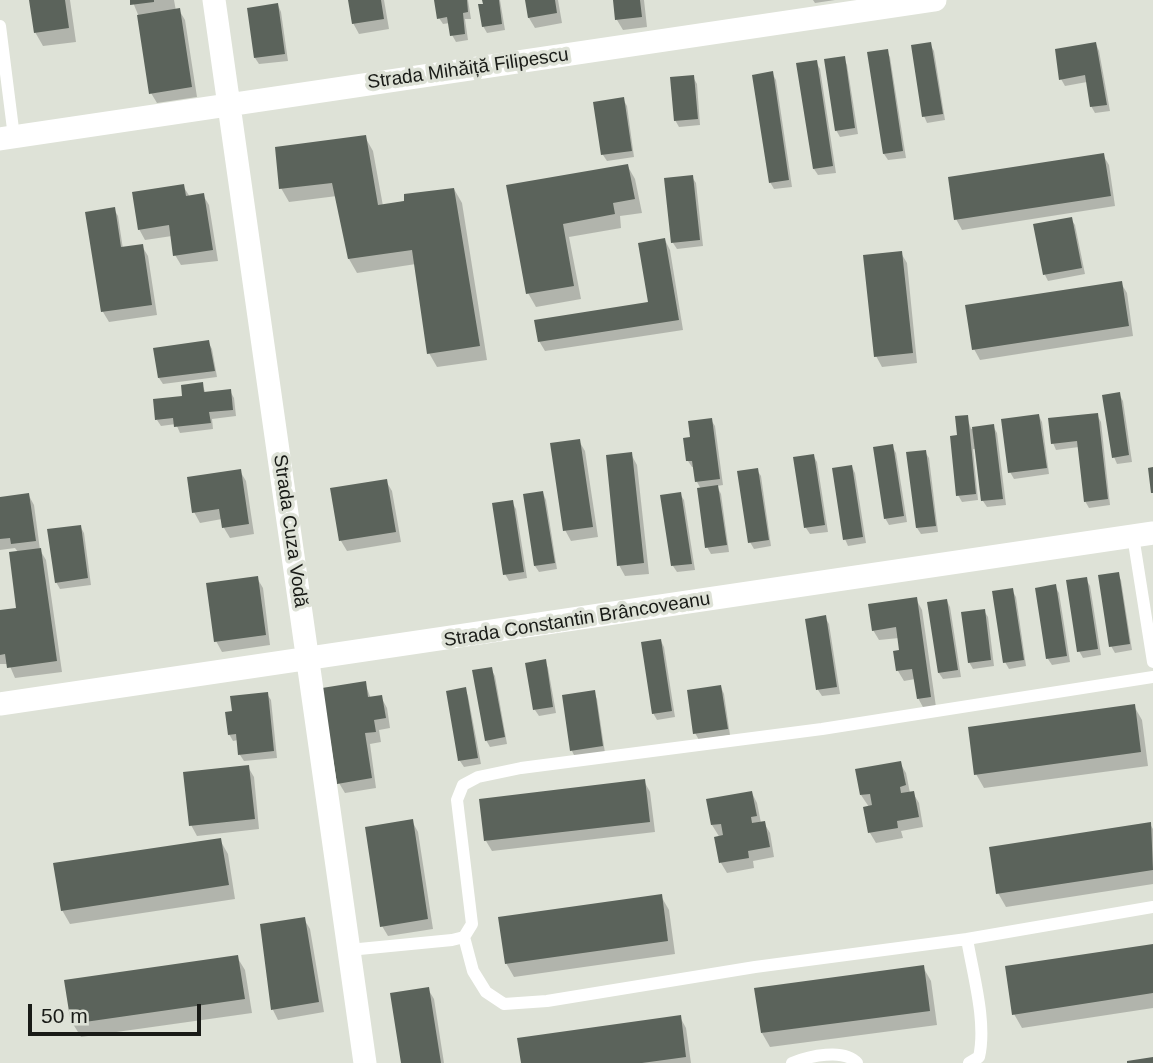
<!DOCTYPE html>
<html>
<head>
<meta charset="utf-8">
<style>
  body { margin:0 }
  #map { position:relative; width:1153px; height:1063px; overflow:hidden; background:#dee2d7; font-family:Helvetica,sans-serif }
  canvas { display:block }
  .scale { position:absolute; left:28px; top:1004px; width:173px; height:32px; box-sizing:border-box; border:4px solid #191b17; border-top:0; padding-left:9px; font-size:21px; line-height:24px; white-space:nowrap; color:#191b17; -webkit-text-stroke:5px #dee2d7; paint-order:stroke }
</style>
</head>
<body>
<div id="map">
<canvas width="1153" height="1063"></canvas>
<div class="scale">50 m</div>
</div>
<script>
const ctx = document.querySelector('canvas').getContext('2d');
ctx.lineJoin = 'round';
function fillPath(path, color) { ctx.fillStyle = color; ctx.fill(path, 'evenodd'); }
function strokePath(path, color, width, dash) { ctx.strokeStyle = color; ctx.lineWidth = width; ctx.lineCap = dash ? 'butt' : 'round'; ctx.setLineDash(dash || []); ctx.stroke(path); }
function drawText(font, color, halo, rows, align = 'center') {
  ctx.font = font + ' Helvetica,sans-serif'; ctx.lineWidth = 7; ctx.setLineDash([]); ctx.textBaseline = 'middle'; ctx.strokeStyle = halo; ctx.fillStyle = color; for (const [text, x, y, turn = 0] of rows) {
    ctx.save(); ctx.translate(x, y); ctx.rotate((+turn || 0) * Math.PI / 180); ctx.textAlign = isNaN(turn) ? turn : align; if (halo) ctx.strokeText(text, 0, 0); ctx.fillText(text, 0, 0); ctx.restore();
  }
}
fillPath(new Path2D(`
  M 31,0 L 70,0 L 76,42 L 43,46 L 35,32 Z
  M 132,0 L 174,0 L 176,11 L 179,10 L 185,20 L 197,97 L 157,103 L 151,93 L 139,17 Z
  M 350,0 L 384,0 L 389,29 L 359,34 L 353,23 Z
  M 436,0 L 468,0 L 471,19 L 465,19 L 468,40 L 456,42 L 452,35 L 450,23 L 443,24 L 439,18 Z
  M 484,0 L 500,0 L 505,30 L 487,33 L 483,26 Z
  M 526,0 L 558,0 L 562,23 L 535,28 L 529,18 Z
  M 614,0 L 644,0 L 647,27 L 623,30 L 617,20 Z
  M 813,0 L 835,0 L 815,3 Z
  M 278,5 L 281,12 L 288,61 L 259,64 L 255,58 Z
  M 930,44 L 934,51 L 945,120 L 927,123 L 924,116 Z
  M 1096,44 L 1099,51 L 1110,111 L 1095,113 L 1091,106 L 1087,82 L 1065,86 L 1061,79 Z
  M 887,51 L 890,57 L 906,158 L 888,160 L 884,154 L 869,53 Z
  M 844,58 L 847,65 L 858,134 L 840,137 L 836,130 Z
  M 816,62 L 820,69 L 836,173 L 818,175 L 814,169 Z
  M 772,73 L 776,80 L 792,187 L 774,189 L 770,182 Z
  M 693,77 L 697,84 L 700,125 L 679,127 L 675,120 Z
  M 623,99 L 627,106 L 634,157 L 607,161 L 603,155 L 595,103 Z
  M 365,137 L 373,151 L 383,206 L 454,189 L 462,203 L 487,360 L 437,367 L 429,353 L 416,264 L 357,273 L 349,259 L 337,196 L 289,202 L 281,188 Z
  M 1103,155 L 1109,165 L 1115,206 L 962,230 L 956,219 Z
  M 627,165 L 635,179 L 642,213 L 620,216 L 621,228 L 569,237 L 581,299 L 536,307 L 528,293 L 508,187 Z
  M 692,177 L 696,183 L 703,246 L 677,249 L 673,243 Z
  M 183,186 L 190,197 L 203,195 L 209,205 L 218,261 L 181,265 L 175,255 L 172,236 L 145,240 L 139,229 Z
  M 114,209 L 118,216 L 123,249 L 142,246 L 148,256 L 157,315 L 109,322 L 103,312 L 87,213 Z
  M 1071,219 L 1075,225 L 1085,274 L 1048,281 L 1045,275 Z
  M 665,240 L 670,250 L 683,330 L 545,351 L 539,341 L 650,303 Z
  M 901,253 L 907,263 L 917,363 L 882,367 L 876,356 Z
  M 1121,283 L 1127,293 L 1133,336 L 980,360 L 974,349 Z
  M 208,342 L 212,349 L 217,377 L 163,384 L 159,378 Z
  M 202,384 L 206,394 L 230,391 L 234,398 L 236,416 L 212,419 L 213,429 L 180,433 L 176,424 L 161,426 L 157,420 Z
  M 1119,394 L 1123,401 L 1132,462 L 1117,464 L 1114,457 Z
  M 1097,415 L 1101,422 L 1110,505 L 1089,508 L 1085,501 L 1079,447 L 1056,450 L 1053,443 Z
  M 1039,416 L 1042,422 L 1049,474 L 1014,479 L 1010,472 Z
  M 967,417 L 971,429 L 993,426 L 997,433 L 1006,505 L 987,507 L 983,501 L 976,449 L 973,449 L 978,500 L 962,502 L 958,495 Z
  M 711,420 L 715,426 L 723,485 L 717,486 L 721,494 L 729,552 L 711,554 L 707,547 L 701,489 L 697,482 L 695,467 L 692,467 L 688,461 L 692,438 Z
  M 579,441 L 585,451 L 598,537 L 571,541 L 565,530 Z
  M 892,446 L 896,453 L 907,522 L 889,525 L 885,518 Z
  M 925,452 L 929,458 L 938,532 L 921,534 L 917,528 Z
  M 631,454 L 637,465 L 649,574 L 625,576 L 619,565 Z
  M 813,455 L 817,462 L 828,532 L 810,534 L 806,528 Z
  M 852,467 L 855,473 L 866,543 L 848,546 L 845,539 Z
  M 757,470 L 761,476 L 771,546 L 754,549 L 750,542 Z
  M 240,471 L 246,481 L 254,534 L 230,538 L 224,528 L 222,519 L 200,523 L 194,512 Z
  M 386,481 L 392,491 L 401,542 L 347,551 L 341,541 L 332,490 Z
  M 543,493 L 546,500 L 557,569 L 539,572 L 535,566 Z
  M 28,494 L 34,505 L 40,550 L 46,560 L 62,672 L 15,678 L 9,664 L 0,664 L 0,612 L 18,609 L 18,552 L 15,548 L 0,550 L 0,498 Z
  M 680,494 L 684,500 L 695,570 L 677,572 L 673,566 L 662,496 Z
  M 512,502 L 516,509 L 527,578 L 509,581 L 505,574 Z
  M 80,526 L 84,533 L 91,585 L 60,589 L 56,582 Z
  M 1118,574 L 1121,580 L 1132,650 L 1115,653 L 1111,646 Z
  M 257,578 L 263,588 L 270,645 L 222,652 L 216,641 Z
  M 1086,579 L 1090,586 L 1101,655 L 1083,658 L 1079,651 Z
  M 1055,586 L 1059,593 L 1070,662 L 1052,665 L 1048,659 L 1037,589 Z
  M 1012,590 L 1016,597 L 1026,666 L 1009,669 L 1005,662 Z
  M 916,599 L 922,610 L 936,707 L 924,709 L 918,698 L 915,679 L 904,681 L 898,671 L 901,652 L 899,638 L 879,640 L 873,630 Z
  M 947,601 L 950,607 L 961,677 L 943,679 L 939,673 Z
  M 984,611 L 988,617 L 994,666 L 973,669 L 969,662 Z
  M 825,617 L 829,624 L 840,694 L 822,696 L 818,690 L 807,620 Z
  M 661,641 L 664,647 L 675,717 L 657,720 L 653,713 Z
  M 545,661 L 548,668 L 556,713 L 539,716 L 535,710 Z
  M 491,669 L 495,676 L 507,744 L 490,747 L 486,740 Z
  M 365,683 L 371,699 L 381,697 L 387,708 L 390,728 L 379,730 L 381,742 L 370,744 L 376,788 L 345,793 L 339,783 Z
  M 721,687 L 724,694 L 730,735 L 699,740 L 695,733 Z
  M 465,689 L 468,696 L 481,764 L 464,767 L 460,761 Z
  M 594,692 L 597,699 L 605,753 L 575,757 L 572,751 Z
  M 267,694 L 271,700 L 277,758 L 244,761 L 240,755 L 238,740 L 233,741 L 229,734 Z
  M 1134,706 L 1142,720 L 1148,766 L 984,788 L 976,774 Z
  M 900,763 L 906,773 L 910,793 L 913,793 L 919,803 L 923,827 L 901,831 L 903,838 L 876,843 L 870,833 L 869,807 L 861,795 Z
  M 248,767 L 254,777 L 259,829 L 197,836 L 191,825 Z
  M 644,781 L 650,792 L 655,832 L 492,851 L 486,841 Z
  M 752,793 L 757,803 L 761,823 L 764,823 L 770,833 L 774,857 L 753,861 L 754,868 L 727,873 L 721,863 L 720,838 L 712,825 Z
  M 412,821 L 418,832 L 433,929 L 388,936 L 382,926 Z
  M 1150,824 L 1153,829 L 1153,884 L 1006,907 L 998,893 Z
  M 220,840 L 228,854 L 235,899 L 70,924 L 62,910 Z
  M 661,896 L 669,910 L 675,954 L 514,977 L 506,963 Z
  M 304,919 L 310,929 L 324,1012 L 278,1020 L 273,1010 Z
  M 1153,945 L 1153,1008 L 1022,1028 L 1014,1014 Z
  M 237,957 L 245,970 L 252,1013 L 81,1037 L 73,1024 Z
  M 923,967 L 931,981 L 937,1025 L 770,1047 L 762,1033 Z
  M 428,989 L 434,999 L 444,1063 L 403,1063 Z
  M 680,1017 L 686,1028 L 691,1063 L 522,1063 Z`), '#0003');
fillPath(new Path2D(`
  M 29,0 L 65,0 L 69,28 L 34,33 Z
  M 130,0 L 154,0 L 154,2 L 130,5 Z
  M 348,0 L 381,0 L 384,19 L 352,24 Z
  M 434,0 L 467,0 L 468,12 L 463,13 L 465,34 L 450,36 L 447,17 L 437,19 Z
  M 482,0 L 499,0 L 502,24 L 482,27 L 478,4 L 483,4 Z
  M 525,0 L 555,0 L 557,13 L 528,18 Z
  M 613,0 L 640,0 L 642,17 L 615,20 Z
  M 278,3 L 285,54 L 254,58 L 247,8 Z
  M 180,8 L 192,87 L 149,94 L 137,15 Z
  M 931,42 L 943,114 L 922,117 L 911,45 Z
  M 1096,42 L 1107,105 L 1090,107 L 1085,75 L 1059,80 L 1055,49 Z
  M 888,49 L 903,151 L 883,154 L 867,52 Z
  M 845,56 L 855,128 L 835,131 L 824,59 Z
  M 817,60 L 833,166 L 813,169 L 796,63 Z
  M 773,71 L 789,180 L 769,183 L 752,75 Z
  M 694,75 L 698,119 L 674,121 L 670,77 Z
  M 624,97 L 632,151 L 601,155 L 593,102 Z
  M 366,135 L 378,205 L 404,201 L 404,194 L 454,188 L 480,346 L 427,354 L 412,250 L 348,259 L 332,183 L 279,189 L 275,147 Z
  M 1104,153 L 1111,196 L 954,220 L 948,177 Z
  M 628,164 L 635,199 L 613,203 L 615,214 L 563,224 L 574,286 L 526,294 L 506,185 Z
  M 693,175 L 700,240 L 671,243 L 664,178 Z
  M 184,184 L 186,196 L 204,193 L 213,250 L 173,256 L 169,225 L 138,230 L 132,192 Z
  M 115,207 L 121,247 L 143,244 L 152,305 L 101,312 L 85,212 Z
  M 1072,217 L 1082,268 L 1043,275 L 1033,224 Z
  M 665,238 L 679,320 L 538,342 L 534,320 L 648,302 L 638,243 Z
  M 902,251 L 913,353 L 874,357 L 863,255 Z
  M 1122,281 L 1129,326 L 972,350 L 965,305 Z
  M 209,340 L 215,371 L 158,378 L 153,348 Z
  M 203,382 L 204,392 L 231,389 L 233,410 L 209,412 L 211,423 L 174,427 L 173,418 L 155,420 L 153,399 L 182,396 L 181,385 Z
  M 1120,392 L 1129,455 L 1112,458 L 1102,395 Z
  M 1098,413 L 1108,499 L 1084,502 L 1077,441 L 1051,444 L 1048,418 Z
  M 1039,414 L 1047,468 L 1008,473 L 1001,419 Z
  M 968,415 L 976,494 L 956,496 L 950,436 L 957,435 L 955,416 Z
  M 712,418 L 720,479 L 695,482 L 692,461 L 686,461 L 683,438 L 690,437 L 688,421 Z
  M 994,424 L 1003,499 L 981,501 L 972,427 Z
  M 580,439 L 593,527 L 563,531 L 550,443 Z
  M 893,444 L 904,516 L 884,519 L 873,447 Z
  M 926,450 L 936,526 L 916,528 L 906,452 Z
  M 632,452 L 644,563 L 617,566 L 606,455 Z
  M 814,454 L 825,525 L 804,528 L 793,457 Z
  M 852,465 L 863,537 L 843,540 L 832,468 Z
  M 1153,467 L 1153,493 L 1151,493 L 1148,468 Z
  M 758,468 L 769,540 L 748,543 L 737,471 Z
  M 241,469 L 249,524 L 222,528 L 219,509 L 192,513 L 187,477 Z
  M 387,479 L 396,532 L 339,541 L 330,488 Z
  M 718,485 L 727,545 L 705,548 L 697,488 Z
  M 543,491 L 555,563 L 534,566 L 523,494 Z
  M 681,492 L 692,564 L 671,566 L 660,495 Z
  M 29,493 L 36,541 L 11,544 L 10,538 L 0,539 L 0,497 Z
  M 513,500 L 524,572 L 503,575 L 492,503 Z
  M 81,525 L 88,578 L 55,583 L 47,529 Z
  M 41,548 L 57,661 L 7,668 L 5,654 L 0,655 L 0,610 L 16,608 L 9,552 Z
  M 1119,572 L 1130,644 L 1109,647 L 1098,575 Z
  M 258,576 L 266,635 L 214,642 L 206,583 Z
  M 1087,577 L 1098,649 L 1077,652 L 1066,580 Z
  M 1056,584 L 1067,656 L 1046,659 L 1035,588 Z
  M 1013,588 L 1024,660 L 1003,663 L 992,591 Z
  M 917,597 L 931,697 L 917,699 L 912,669 L 896,671 L 893,651 L 899,650 L 896,627 L 872,631 L 868,604 Z
  M 947,599 L 958,670 L 938,673 L 927,602 Z
  M 985,609 L 991,660 L 968,663 L 961,612 Z
  M 826,615 L 837,687 L 816,690 L 805,619 Z
  M 661,639 L 672,711 L 652,714 L 641,642 Z
  M 546,659 L 553,707 L 533,710 L 525,663 Z
  M 492,667 L 505,737 L 485,741 L 472,670 Z
  M 366,681 L 368,697 L 382,695 L 386,718 L 374,720 L 376,732 L 365,733 L 372,778 L 337,784 L 322,688 Z
  M 721,685 L 728,729 L 693,734 L 687,690 Z
  M 466,687 L 478,758 L 458,761 L 446,691 Z
  M 595,690 L 603,746 L 570,751 L 562,695 Z
  M 268,692 L 274,751 L 238,755 L 236,734 L 228,735 L 225,712 L 232,711 L 230,696 Z
  M 1135,704 L 1141,752 L 974,775 L 968,727 Z
  M 901,761 L 906,785 L 900,787 L 901,793 L 914,791 L 919,817 L 897,821 L 898,828 L 868,833 L 863,807 L 872,805 L 870,794 L 860,795 L 855,769 Z
  M 249,765 L 255,819 L 189,826 L 183,772 Z
  M 645,779 L 650,822 L 484,841 L 479,799 Z
  M 752,791 L 757,816 L 751,817 L 752,823 L 765,821 L 770,847 L 748,851 L 749,858 L 719,863 L 714,837 L 723,835 L 721,824 L 711,825 L 706,799 Z
  M 413,819 L 428,919 L 380,927 L 365,827 Z
  M 1151,822 L 1153,870 L 996,894 L 989,847 Z
  M 221,838 L 229,885 L 61,911 L 53,863 Z
  M 662,894 L 668,941 L 505,964 L 498,917 Z
  M 305,917 L 319,1002 L 271,1010 L 260,924 Z
  M 1153,944 L 1153,993 L 1012,1015 L 1005,966 Z
  M 238,955 L 245,999 L 71,1024 L 64,980 Z
  M 924,965 L 930,1011 L 761,1033 L 754,988 Z
  M 429,987 L 441,1063 L 401,1063 L 390,993 Z
  M 681,1015 L 686,1057 L 642,1063 L 521,1063 L 517,1038 Z
  M 1153,1057 L 1153,1063 L 1127,1063 L 1127,1061 Z`), '#5b635b');
strokePath(new Path2D(`
  M 0,26 L 14,137
  M 1133,536 L 1153,662
  M 464,937 L 473,971 L 486,992 L 504,1004 L 547,1001 L 755,967 L 967,939
  M 349,950 L 452,940 L 464,937 L 472,924 L 457,800 L 463,785 L 478,777 L 521,768 L 822,729 L 1153,677
  M 792,1063 C 809,1056 844,1048 857,1063
  M 969,1063 L 979,1057 C 987,1022 973,975 967,939 L 1153,907`), '#fff', 12);
strokePath(new Path2D(`
  M 214,0 L 365,1063
  M 0,139 L 935,0
  M 0,704 L 1153,533`), '#fff', 23);
drawText('19px', '#191b17', '#dee2d7', [
  ["Strada Mihăiță Filipescu",468,69,-8],
  ["Strada Cuza Vodă",290,531,82],
  ["Strada Constantin Brâncoveanu",577,620,-9]
]);
</script>
</body>
</html>
